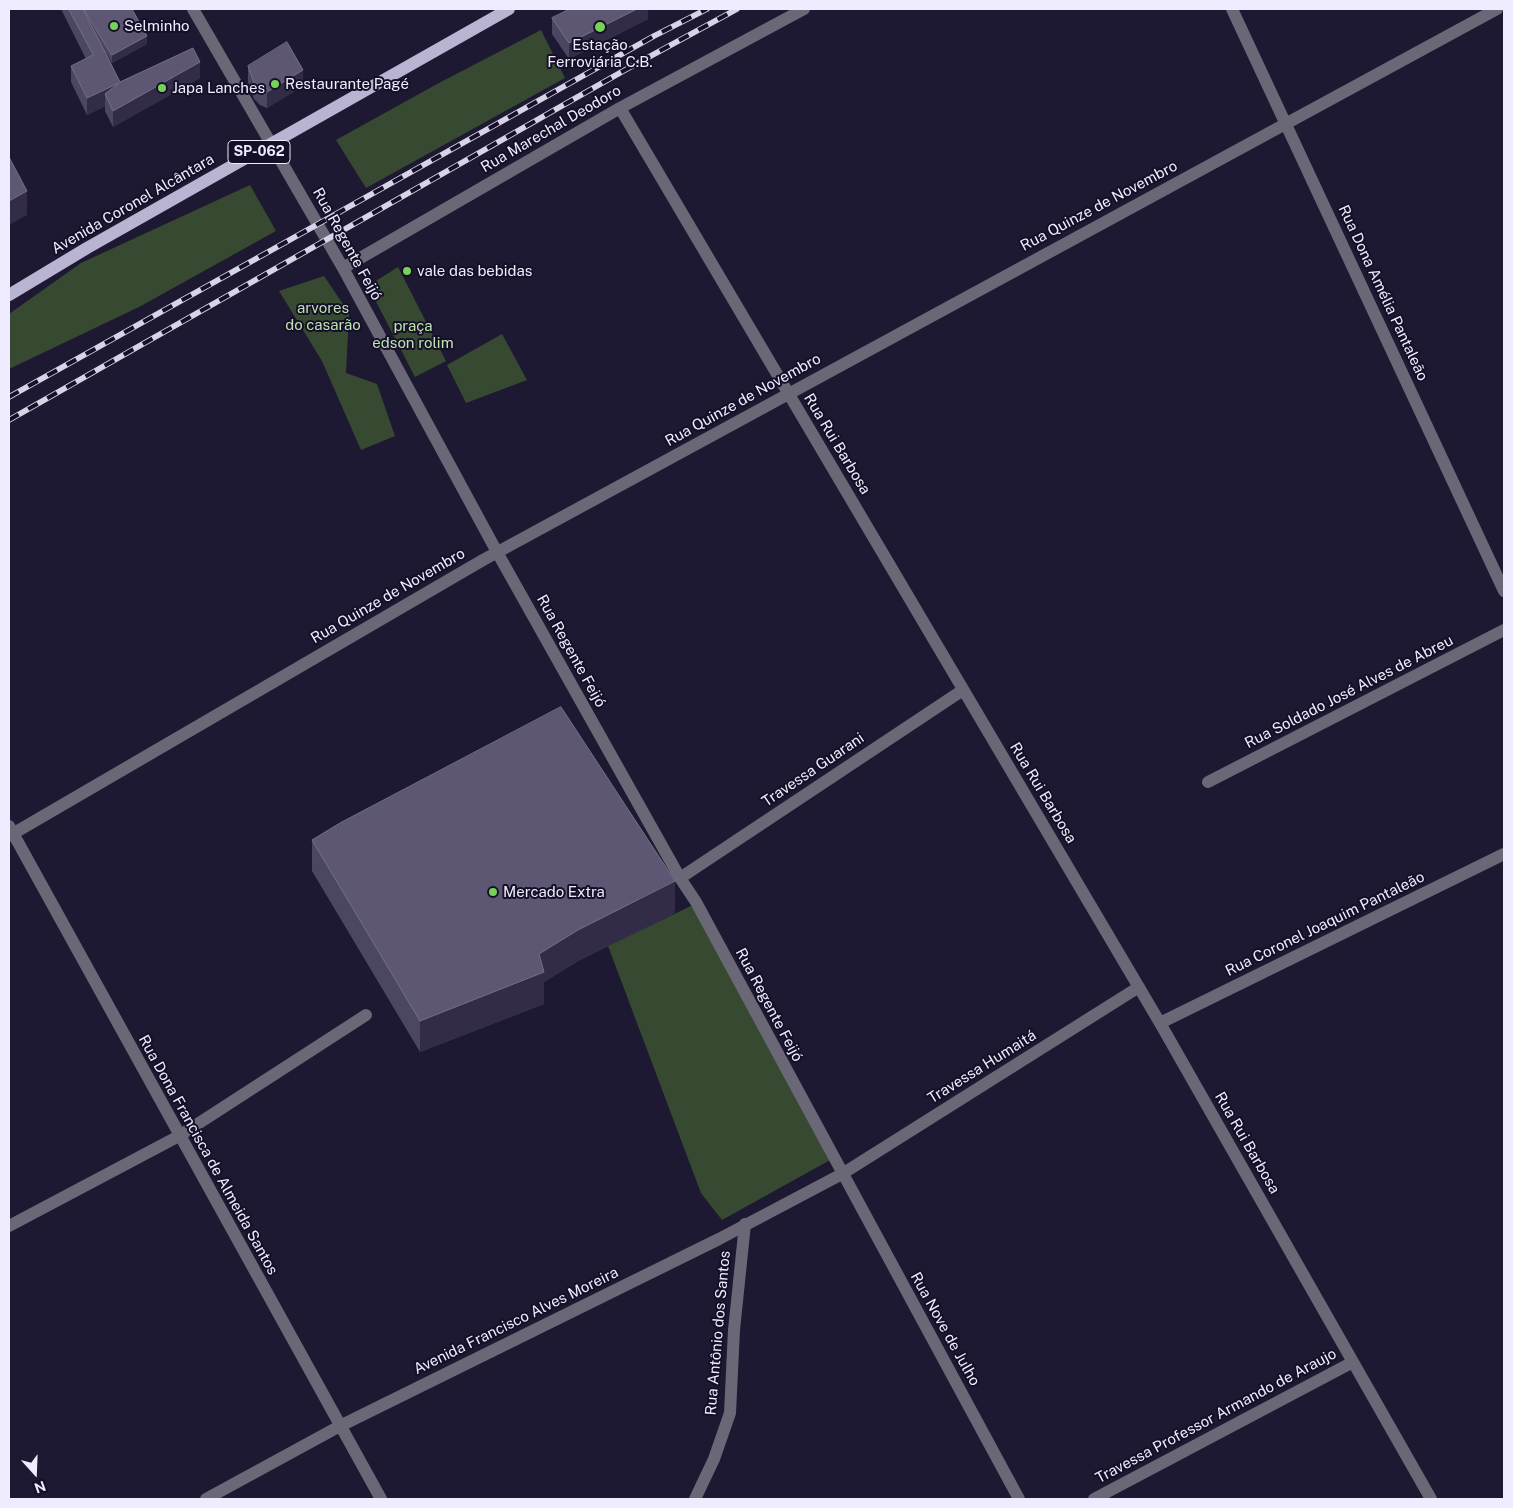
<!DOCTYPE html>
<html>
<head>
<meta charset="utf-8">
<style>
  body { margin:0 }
  #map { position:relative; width:1513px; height:1508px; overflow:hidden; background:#1e1932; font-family:"Public Sans",sans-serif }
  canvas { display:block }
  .frame { position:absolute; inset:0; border:10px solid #eeecfe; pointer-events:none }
  .north { position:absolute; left:10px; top:1448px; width:50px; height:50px; -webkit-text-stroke:4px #151028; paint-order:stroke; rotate:160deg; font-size:14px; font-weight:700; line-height:20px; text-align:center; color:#eeecfe }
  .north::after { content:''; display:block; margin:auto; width:18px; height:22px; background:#eeecfe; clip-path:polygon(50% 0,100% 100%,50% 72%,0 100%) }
</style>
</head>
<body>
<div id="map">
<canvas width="1513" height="1508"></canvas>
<div class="frame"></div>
<div class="north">N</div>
</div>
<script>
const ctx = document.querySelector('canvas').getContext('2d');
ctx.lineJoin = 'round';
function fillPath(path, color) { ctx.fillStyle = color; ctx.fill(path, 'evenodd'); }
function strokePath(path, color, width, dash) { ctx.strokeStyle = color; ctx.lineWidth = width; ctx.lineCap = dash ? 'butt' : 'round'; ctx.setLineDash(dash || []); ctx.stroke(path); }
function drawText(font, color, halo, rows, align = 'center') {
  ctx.font = font + ' "Public Sans",sans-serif'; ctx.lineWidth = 4; ctx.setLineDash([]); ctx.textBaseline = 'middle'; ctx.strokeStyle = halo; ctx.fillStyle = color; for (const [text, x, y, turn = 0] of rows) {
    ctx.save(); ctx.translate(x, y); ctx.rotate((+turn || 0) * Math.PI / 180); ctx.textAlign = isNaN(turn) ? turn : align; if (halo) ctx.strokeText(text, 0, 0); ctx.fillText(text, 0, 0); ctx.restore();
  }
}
fillPath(new Path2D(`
  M 541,30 L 565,78 L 366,188 L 336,140 L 437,84 Z
  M 250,185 L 276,231 L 139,307 L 9,369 L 9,314 L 81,263 Z
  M 398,267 L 446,361 L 415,377 L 368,286 Z
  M 324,276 L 349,313 L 346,373 L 377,384 L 395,436 L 361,450 L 322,361 L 279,291 Z
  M 502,334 L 527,380 L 466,403 L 447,365 Z
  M 693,905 L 832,1159 L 722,1220 L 701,1193 L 608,946 Z`), '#374a31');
strokePath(new Path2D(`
  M 193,9 L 343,268 L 497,552 L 680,878 L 696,902 L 1019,1499
  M 1232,9 L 1504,591
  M 620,108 L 1160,1023 L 1431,1499
  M 343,268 L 620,108 L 804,9
  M 1208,782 L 1504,630
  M 9,826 L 381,1499
  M 9,836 L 483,560 L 1497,9
  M 680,878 L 963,690
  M 1160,1023 L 1504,854
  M 9,1226 L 179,1136 L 366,1015
  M 206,1499 L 340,1426 L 719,1239 L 842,1174 L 1139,987
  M 695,1499 L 714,1459 L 730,1413 L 734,1330 L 745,1224
  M 1094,1499 L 1353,1362`), '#6a6876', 12);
strokePath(new Path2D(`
  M 9,295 L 87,248 L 509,9`), '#b9b4d2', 12);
const rail = new Path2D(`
  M 9,397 L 654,36 L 707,9
  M 9,420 L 625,70 L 737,9`);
strokePath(rail, '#d6d4e7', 5.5);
strokePath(rail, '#151028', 4, [11]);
fillPath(new Path2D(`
  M 61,9 L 132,9 L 147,44 L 112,63 L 106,52 L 120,82 L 200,78 L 113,127 L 105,111 L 105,106 L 87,115 L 71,82 L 71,66 L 86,59 Z
  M 648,9 L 648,19 L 569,59 L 552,34 L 552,18 Z
  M 248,66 L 303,86 L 267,108 L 260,105 L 254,99 L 248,82 Z
  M 312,840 L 675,913 L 578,961 L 544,982 L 544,1004 L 420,1052 L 312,871 Z`), '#4b4662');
fillPath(new Path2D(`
  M 637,9 L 648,9 L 648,19 L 569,59 L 569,43 Z
  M 147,36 L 147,44 L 112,63 L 112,55 Z
  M 200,62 L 200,78 L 113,127 L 113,111 Z
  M 303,70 L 303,86 L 267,108 L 267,92 Z
  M 119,83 L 105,94 L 105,106 L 87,115 L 87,98 Z
  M 27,191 L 27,215 L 9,225 L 9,201 Z
  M 675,881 L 675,913 L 578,961 L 544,982 L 544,1004 L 420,1052 L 420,1021 L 539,954 L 578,930 Z`), '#322c48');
const building = new Path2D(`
  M 69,9 L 83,9 L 120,82 L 193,48 L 200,62 L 113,111 L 105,94 L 119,83 L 87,98 L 71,66 L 93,55 Z
  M 84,9 L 132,9 L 147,36 L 112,55 Z
  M 570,9 L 637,9 L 569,43 L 552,18 Z
  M 287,42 L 303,70 L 267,92 L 260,89 L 254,83 L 248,66 Z
  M 9,157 L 27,191 L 9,201 Z
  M 561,707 L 675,881 L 578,930 L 539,954 L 544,972 L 420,1021 L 312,840 L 340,823 Z`);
fillPath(building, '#5d5773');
strokePath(building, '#746f88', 1);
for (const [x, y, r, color] of [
  [114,26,5,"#77d259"],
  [600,27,6,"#77d259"],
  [275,84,5,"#77d259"],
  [162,88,5,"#77d259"],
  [407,271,5,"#77d259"],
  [493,892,5,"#77d259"]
]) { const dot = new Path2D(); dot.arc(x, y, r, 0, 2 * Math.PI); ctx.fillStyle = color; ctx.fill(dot); strokePath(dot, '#151028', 2); }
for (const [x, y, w] of [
  [259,152,62]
]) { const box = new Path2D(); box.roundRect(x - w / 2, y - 11.5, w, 23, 4); ctx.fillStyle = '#151028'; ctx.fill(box); strokePath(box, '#eeecfe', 1); }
drawText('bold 14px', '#eeecfe', null, [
  ["SP-062",259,152]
]);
drawText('15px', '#eeecfe', '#151028', [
  ["Selminho",124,26],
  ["Estação",600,45,"center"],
  ["Ferroviária C.B.",600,62,"center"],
  ["Restaurante Pagé",285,84],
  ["Japa Lanches",172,88],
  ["vale das bebidas",417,271],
  ["Mercado Extra",503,892]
], 'left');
drawText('15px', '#eeecfe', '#151028', [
  ["Rua Marechal Deodoro",551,129,-30],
  ["Avenida Coronel Alcântara",133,204,-30],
  ["Rua Quinze de Novembro",1099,206,-28],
  ["Rua Regente Feijó",347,244,61],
  ["Rua Dona Amélia Pantaleão",1383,293,65],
  ["Rua Quinze de Novembro",743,400,-29],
  ["Rua Rui Barbosa",837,444,59],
  ["Rua Quinze de Novembro",388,596,-30],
  ["Rua Regente Feijó",571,651,61],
  ["Rua Soldado José Alves de Abreu",1349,692,-27],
  ["Travessa Guarani",813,770,-34],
  ["Rua Rui Barbosa",1043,793,59],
  ["Rua Coronel Joaquim Pantaleão",1325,924,-26],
  ["Rua Regente Feijó",769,1005,62],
  ["Travessa Humaitá",982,1067,-32],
  ["Rua Rui Barbosa",1247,1143,60],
  ["Rua Dona Francisca de Almeida Santos",208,1155,61],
  ["Avenida Francisco Alves Moreira",516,1321,-26],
  ["Rua Nove de Julho",945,1329,61],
  ["Rua Antônio dos Santos",718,1333,-85],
  ["Travessa Professor Armando de Araujo",1216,1416,-28]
]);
drawText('15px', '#bce3b1', '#151028', [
  ["arvores",323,308],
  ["do casarão",323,325],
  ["praça",413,326],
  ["edson rolim",413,343]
]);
</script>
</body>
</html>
